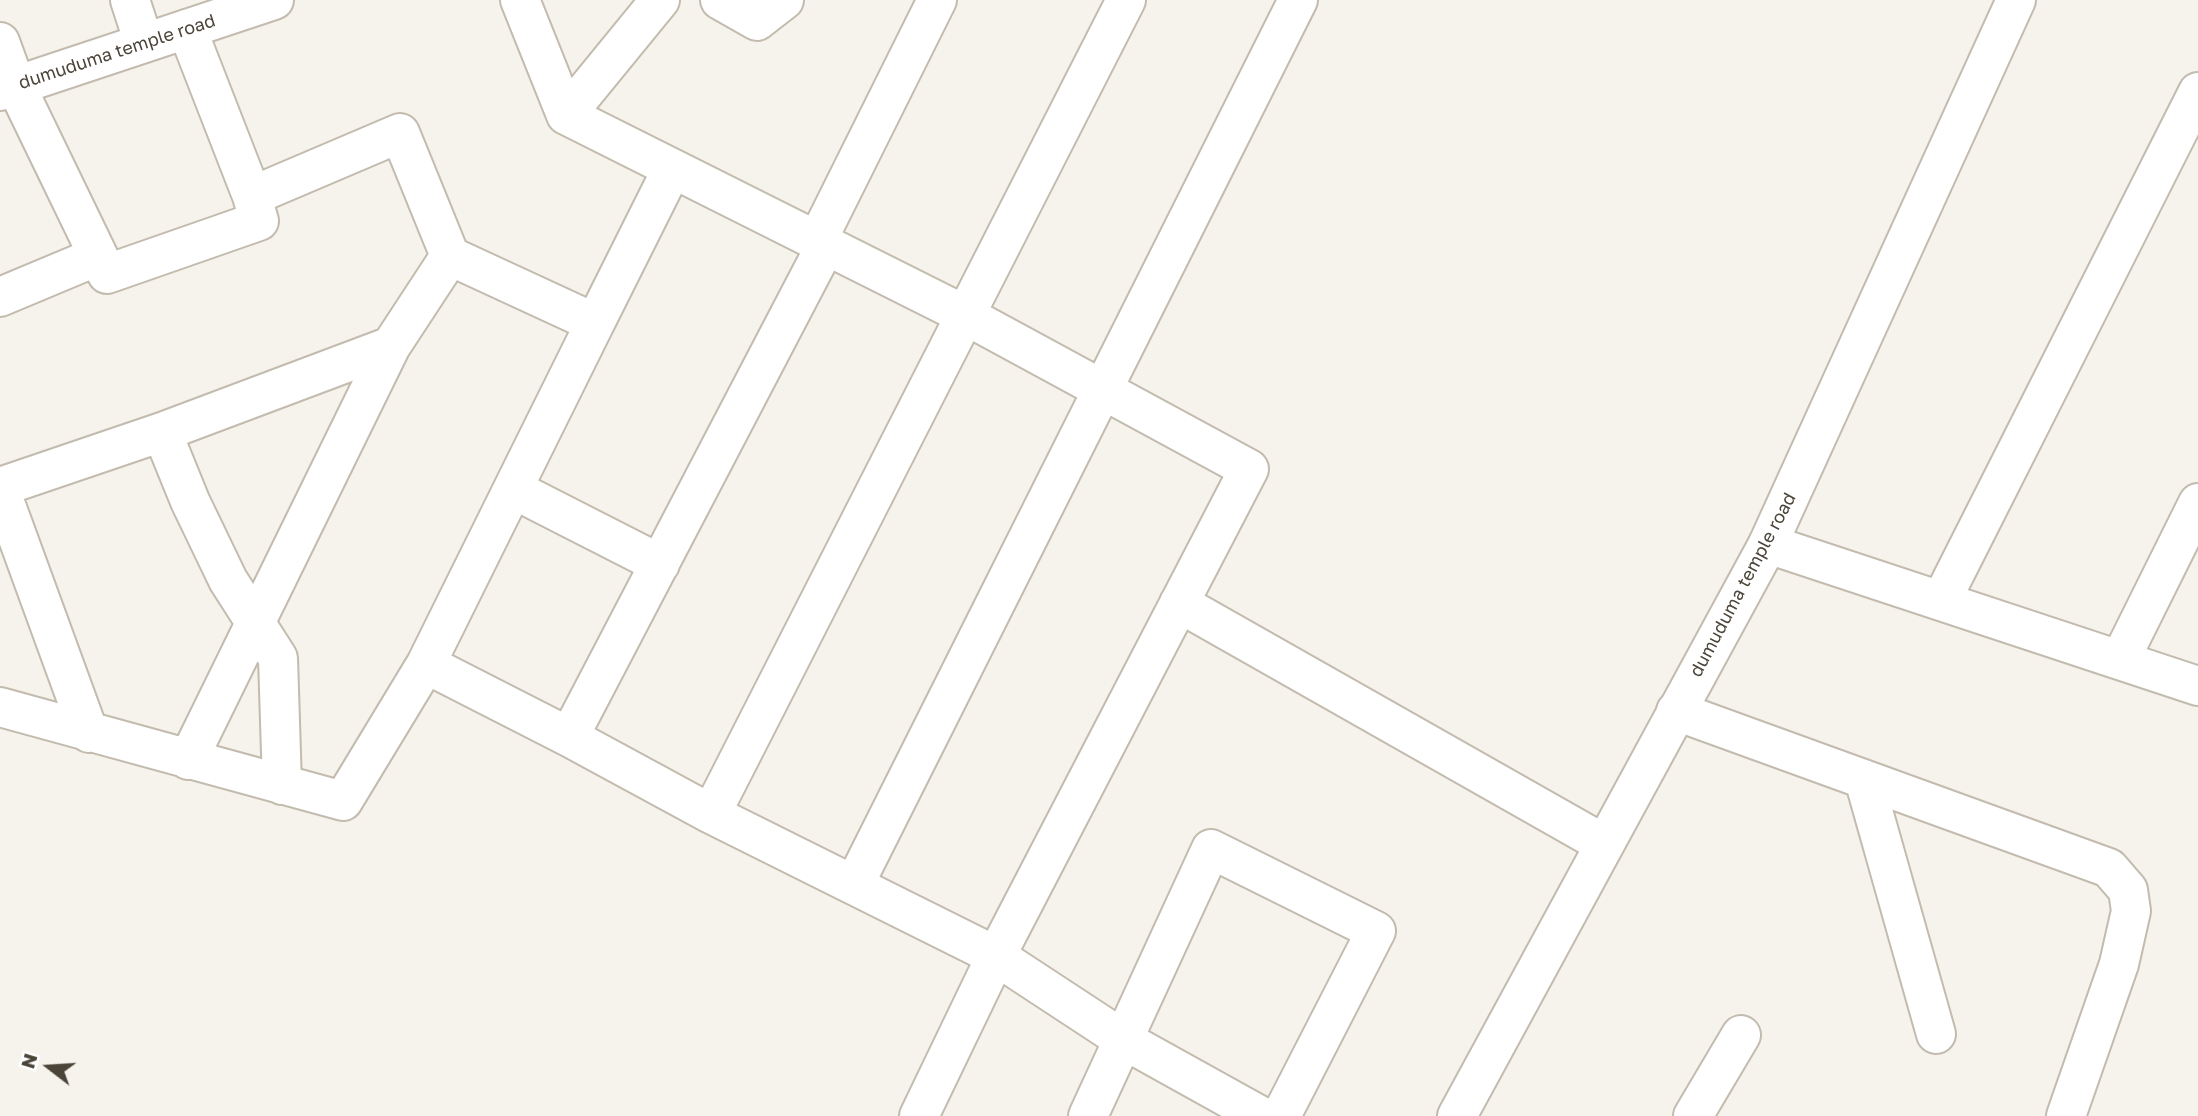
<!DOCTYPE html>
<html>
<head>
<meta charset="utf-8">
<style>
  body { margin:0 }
  #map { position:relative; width:2198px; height:1116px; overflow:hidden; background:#f6f3ec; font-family:"Golos Text",sans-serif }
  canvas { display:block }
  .north { position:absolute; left:14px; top:1032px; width:70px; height:70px; -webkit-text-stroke:5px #fff; paint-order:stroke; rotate:287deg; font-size:19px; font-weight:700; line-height:28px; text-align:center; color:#4b4439 }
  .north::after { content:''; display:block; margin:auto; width:24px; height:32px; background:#4b4439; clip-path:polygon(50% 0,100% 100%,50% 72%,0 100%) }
</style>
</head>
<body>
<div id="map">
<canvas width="2198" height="1116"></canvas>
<div class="north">N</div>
</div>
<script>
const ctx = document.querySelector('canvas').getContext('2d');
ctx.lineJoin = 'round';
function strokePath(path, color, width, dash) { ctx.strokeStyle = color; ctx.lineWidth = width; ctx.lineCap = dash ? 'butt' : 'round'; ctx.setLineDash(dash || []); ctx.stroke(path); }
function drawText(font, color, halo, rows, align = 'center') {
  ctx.font = font + ' "Golos Text",sans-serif'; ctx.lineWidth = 5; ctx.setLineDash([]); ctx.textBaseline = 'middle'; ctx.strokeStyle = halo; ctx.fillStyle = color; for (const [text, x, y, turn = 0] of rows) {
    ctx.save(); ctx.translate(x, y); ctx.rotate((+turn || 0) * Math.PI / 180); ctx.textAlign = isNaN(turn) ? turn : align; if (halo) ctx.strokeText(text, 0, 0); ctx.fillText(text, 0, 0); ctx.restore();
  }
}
const minor = new Path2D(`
  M 130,0 L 144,43
  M 520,0 L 566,115 L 965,315 L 1249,469 L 996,956 L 919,1116
  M 720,0 L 757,21 L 784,0
  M 0,42 L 16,86 L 107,274 L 259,221 L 252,196 L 187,29
  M 566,115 L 660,0
  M 817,241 L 937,0
  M 450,256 L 595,323 L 672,169
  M 0,297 L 98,256
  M 162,432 L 190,501 L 228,580 L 278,658 L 282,785
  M 0,487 L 162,432 L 391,346 L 450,256 L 400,133 L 252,196
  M 0,489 L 89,733
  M 513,489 L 660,564
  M 1768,544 L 2198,686
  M 1941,601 L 2198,92
  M 1179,603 L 1604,844
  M 2120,660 L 2198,503
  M 426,664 L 595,323
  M 0,707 L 343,801 L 426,664 L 569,737 L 711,814 L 996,956 L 1124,1040 L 1261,1116
  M 1676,711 L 2109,868 L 2128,890 L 2131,911 L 2119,964 L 2066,1116
  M 569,737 L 826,245
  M 188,760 L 391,346
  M 1864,779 L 1936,1034
  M 711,814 L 1126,0
  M 854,885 L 1298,0
  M 1088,1116 L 1211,849 L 1376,931 L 1281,1116
  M 1693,1116 L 1741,1035`);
const tertiary = new Path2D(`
  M 0,91 L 274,0
  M 1457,1116 L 1768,544 L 2016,0`);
strokePath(minor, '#c2bbae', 42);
strokePath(tertiary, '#c2bbae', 42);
strokePath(minor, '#fff', 38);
strokePath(tertiary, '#fff', 38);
drawText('18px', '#4b4439', '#fff', [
  ["dumuduma temple road",117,52,-18],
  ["dumuduma temple road",1743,585,-62]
]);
</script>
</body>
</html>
